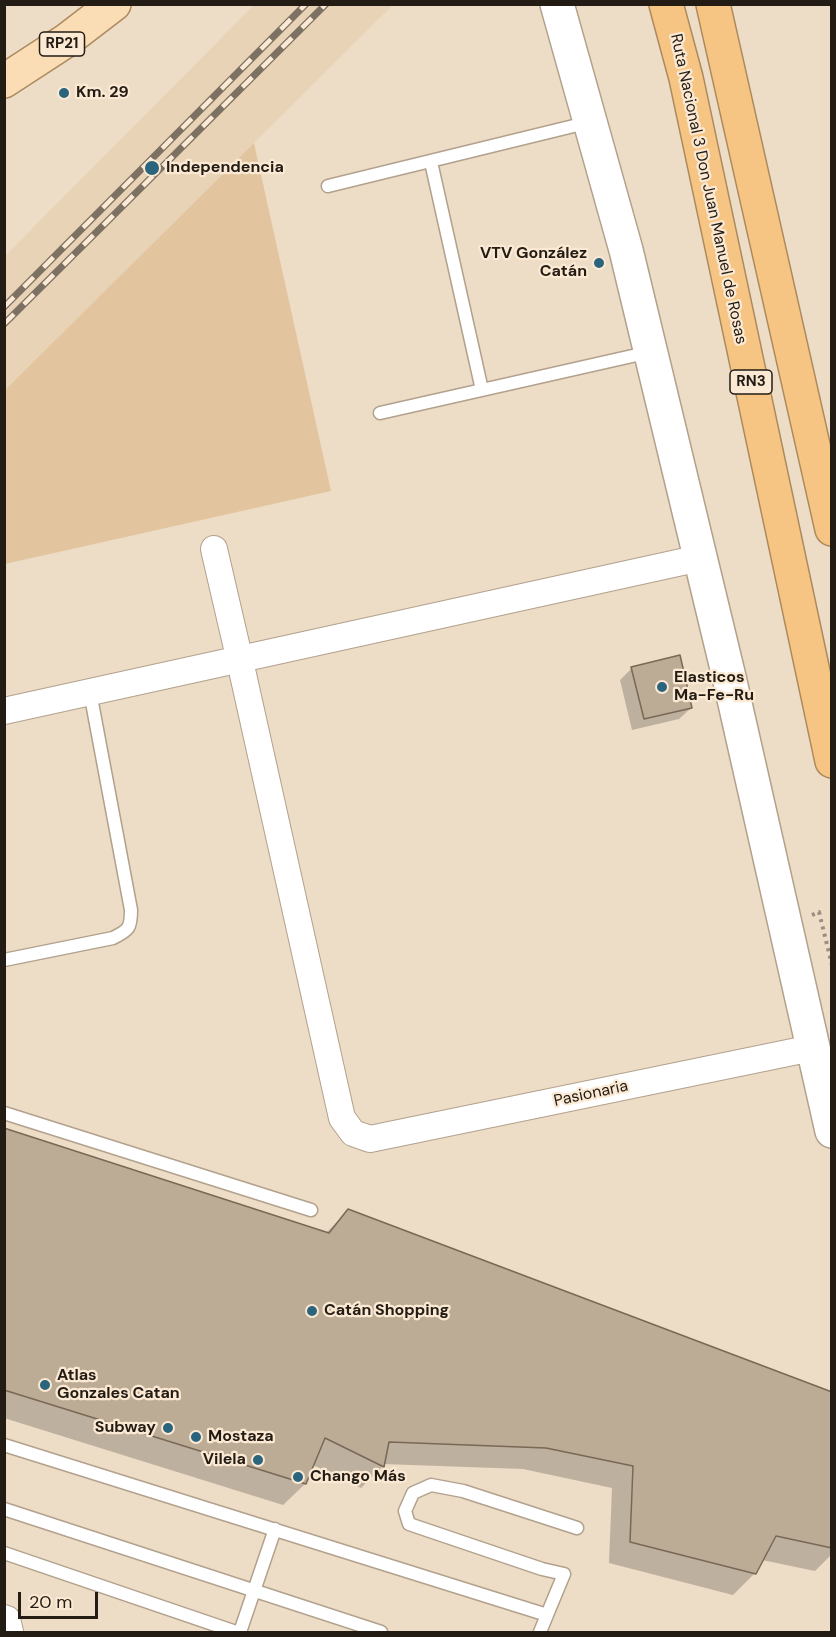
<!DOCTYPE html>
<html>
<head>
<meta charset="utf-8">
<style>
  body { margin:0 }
  #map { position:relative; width:836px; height:1637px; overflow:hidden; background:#eddcc6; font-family:"DM Sans",sans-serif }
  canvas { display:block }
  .frame { position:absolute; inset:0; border:6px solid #231c14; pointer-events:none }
  .scale { position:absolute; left:18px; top:1592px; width:80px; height:27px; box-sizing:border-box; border:3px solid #231c14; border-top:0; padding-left:8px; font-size:18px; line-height:21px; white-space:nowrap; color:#231c14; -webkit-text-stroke:4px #fbe9d3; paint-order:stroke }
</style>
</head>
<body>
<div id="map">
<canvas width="836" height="1637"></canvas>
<div class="frame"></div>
<div class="scale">20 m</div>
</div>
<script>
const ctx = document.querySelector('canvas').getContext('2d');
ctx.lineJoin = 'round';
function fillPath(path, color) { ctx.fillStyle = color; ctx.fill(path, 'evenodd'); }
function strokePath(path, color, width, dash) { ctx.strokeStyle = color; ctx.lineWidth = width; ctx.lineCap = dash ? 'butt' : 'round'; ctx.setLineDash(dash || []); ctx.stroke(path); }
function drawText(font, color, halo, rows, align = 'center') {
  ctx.font = font + ' "DM Sans",sans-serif'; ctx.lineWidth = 4.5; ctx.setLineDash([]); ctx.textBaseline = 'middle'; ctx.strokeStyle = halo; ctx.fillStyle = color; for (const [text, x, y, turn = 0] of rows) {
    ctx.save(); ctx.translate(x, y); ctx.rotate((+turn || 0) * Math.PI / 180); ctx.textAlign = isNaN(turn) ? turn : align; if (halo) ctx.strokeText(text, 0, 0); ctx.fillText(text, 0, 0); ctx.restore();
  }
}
fillPath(new Path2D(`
  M 255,4 L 393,5 L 5,390 L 5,256 Z`), '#e9d3b6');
fillPath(new Path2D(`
  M 254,143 L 331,491 L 5,564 L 5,390 Z`), '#e2c59f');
fillPath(new Path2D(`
  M 632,668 L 691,708 L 679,719 L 632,730 L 620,680 Z
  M 4,1130 L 325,1234 L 348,1211 L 832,1393 L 832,1554 L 815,1571 L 762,1560 L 755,1573 L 733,1595 L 609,1563 L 612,1488 L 523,1469 L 383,1464 L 383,1466 L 361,1488 L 313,1465 L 305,1484 L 283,1505 L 4,1418 Z`), '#0003');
const building = new Path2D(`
  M 680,655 L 692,708 L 644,719 L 631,667 Z
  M 4,1128 L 329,1233 L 348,1209 L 832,1392 L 832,1548 L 776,1536 L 756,1574 L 630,1542 L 633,1466 L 546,1448 L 389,1442 L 384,1467 L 325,1438 L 306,1484 L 4,1390 Z`);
fillPath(building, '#bcac96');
strokePath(building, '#786855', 1.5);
const lane = new Path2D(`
  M 431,162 L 482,390
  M 328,186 L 590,122
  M 380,413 L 650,352
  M 4,960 L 113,938 C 129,930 131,928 131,910 L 90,692
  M 4,1113 L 311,1210
  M 4,1445 L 547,1615 L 540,1632
  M 4,1509 L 381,1632
  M 4,1553 L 236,1632
  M 547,1615 L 564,1574 L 542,1569 L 409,1524 L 405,1511 L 413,1493 L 431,1485 L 463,1491 L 577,1528
  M 240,1632 L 275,1529`);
const street = new Path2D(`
  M 214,549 L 240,661 L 342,1118 L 353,1133 L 370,1139 L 812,1048
  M 4,711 L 700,558
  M 4,1618 L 7,1619 L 10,1632`);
const secondary = new Path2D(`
  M 557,4 L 626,250 L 729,677 L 832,1131`);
const primary = new Path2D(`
  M 4,81 L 67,40 L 114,4`);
const highway = new Path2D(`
  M 666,4 L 686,78 L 832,761
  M 713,4 L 832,529`);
strokePath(lane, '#b2a18c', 15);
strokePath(street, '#b2a18c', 28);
strokePath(secondary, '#b2a18c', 36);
strokePath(primary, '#ac8a5d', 36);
strokePath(highway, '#ac8a5d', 36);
strokePath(new Path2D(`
  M 812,915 L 819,912 L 832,965`), '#9b8e7e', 4, [3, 4.5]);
strokePath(lane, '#fff', 12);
strokePath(street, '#fff', 26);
strokePath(secondary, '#fff', 33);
strokePath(primary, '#fadcb5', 33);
strokePath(highway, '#f6c584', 33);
const rail = new Path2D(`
  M 4,307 L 306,4
  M 4,324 L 326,4`);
strokePath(rail, '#7c7162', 7);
strokePath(rail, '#fbe9d3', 4.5, [14]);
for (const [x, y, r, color] of [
  [64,93,6,"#2a657d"],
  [152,168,8,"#2a657d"],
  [599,263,6,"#2a657d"],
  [662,687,6,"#2a657d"],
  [312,1311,6,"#2a657d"],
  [45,1385,6,"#2a657d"],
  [168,1428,6,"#2a657d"],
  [196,1437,6,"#2a657d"],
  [258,1460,6,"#2a657d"],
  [298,1477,6,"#2a657d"]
]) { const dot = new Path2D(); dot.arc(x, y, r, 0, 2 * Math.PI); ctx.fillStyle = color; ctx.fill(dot); strokePath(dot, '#fbe9d3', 2); }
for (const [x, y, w] of [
  [62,44,45],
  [751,382,42]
]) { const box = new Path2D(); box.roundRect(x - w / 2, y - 12, w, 24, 4.5); ctx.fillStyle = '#fbe9d3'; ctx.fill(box); strokePath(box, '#231c14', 1.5); }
drawText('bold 15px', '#231c14', null, [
  ["RP21",62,44],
  ["RN3",751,382]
]);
drawText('bold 16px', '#231c14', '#fbe9d3', [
  ["Km. 29",76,93],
  ["Independencia",166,168],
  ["VTV González",587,254,"right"],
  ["Catán",587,272,"right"],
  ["Elasticos",674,678],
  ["Ma-Fe-Ru",674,696],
  ["Catán Shopping",324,1311],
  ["Atlas",57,1376],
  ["Gonzales Catan",57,1394],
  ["Subway",156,1428,"right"],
  ["Mostaza",208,1437],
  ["Vilela",246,1460,"right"],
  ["Chango Más",310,1477]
], 'left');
drawText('16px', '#231c14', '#fbe9d3', [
  ["Ruta Nacional 3 Don Juan Manuel de Rosas",708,189,78],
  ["Pasionaria",591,1094,-12]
]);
</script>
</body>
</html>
